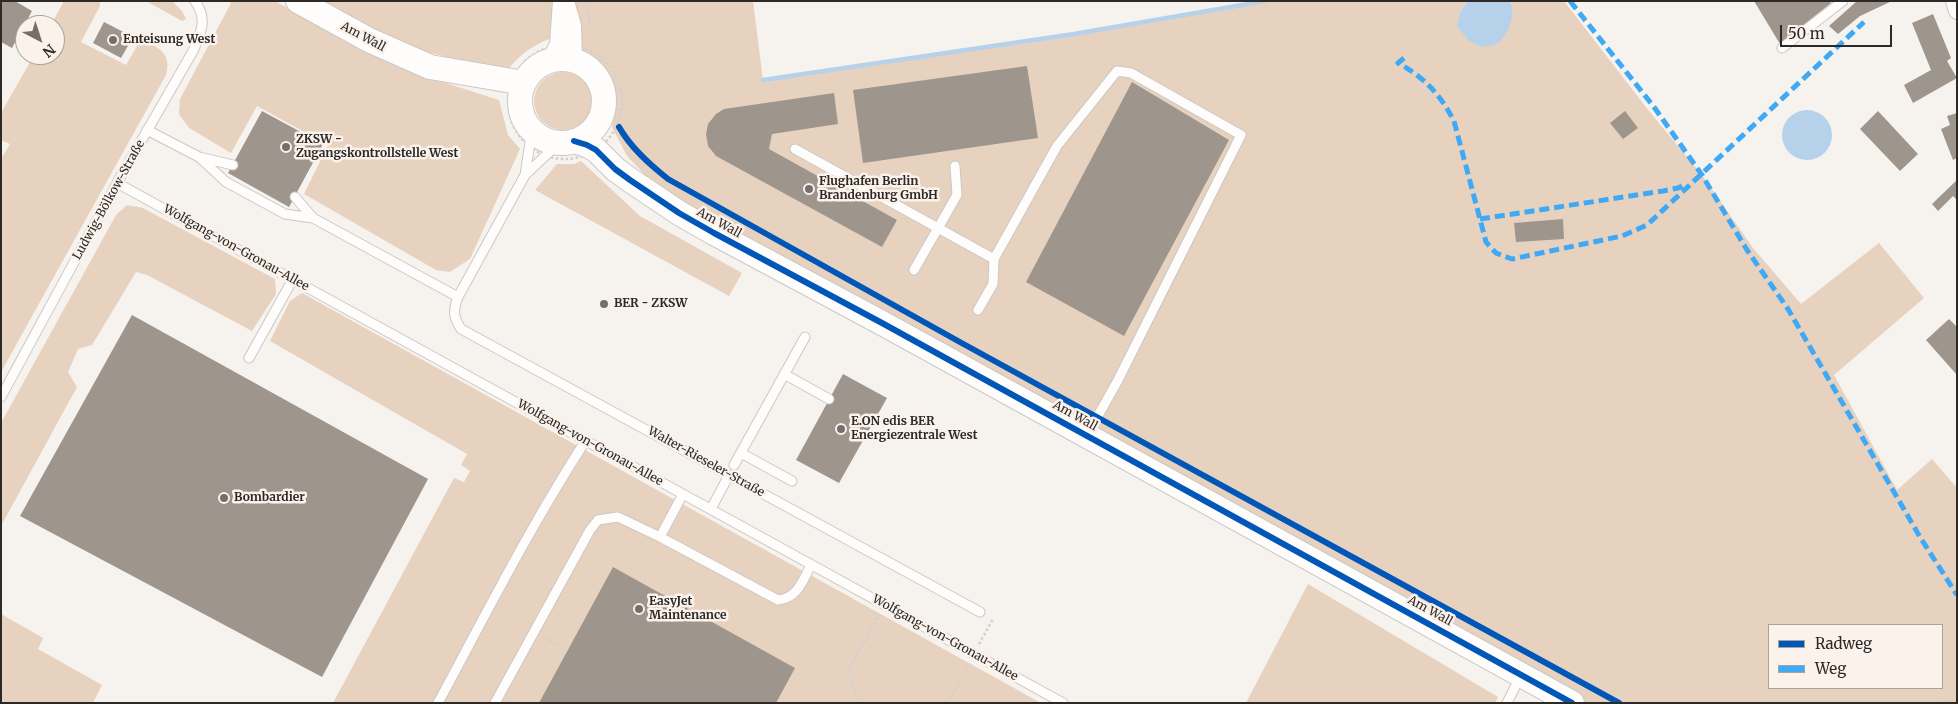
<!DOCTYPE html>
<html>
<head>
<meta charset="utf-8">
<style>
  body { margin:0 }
  #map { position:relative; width:1958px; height:704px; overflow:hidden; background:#f6f2ee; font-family:Merriweather,serif }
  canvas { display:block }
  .frame { position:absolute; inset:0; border:2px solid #2c2927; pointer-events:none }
  .legend { position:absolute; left:1768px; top:624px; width:175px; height:65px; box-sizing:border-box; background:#faf2eb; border:1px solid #a8a29d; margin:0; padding:6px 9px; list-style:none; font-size:15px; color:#2c2927 }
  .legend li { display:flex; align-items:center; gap:10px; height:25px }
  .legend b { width:25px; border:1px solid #a8a29d }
  .north { position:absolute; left:15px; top:15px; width:50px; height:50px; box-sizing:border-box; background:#faf2eb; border:1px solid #a8a29d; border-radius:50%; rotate:140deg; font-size:14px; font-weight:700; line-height:20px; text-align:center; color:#2c2927 }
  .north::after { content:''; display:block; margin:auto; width:18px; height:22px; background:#736f6d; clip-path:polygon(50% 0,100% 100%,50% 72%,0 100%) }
  .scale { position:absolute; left:1780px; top:25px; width:112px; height:22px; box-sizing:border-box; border:2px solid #2c2927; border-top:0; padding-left:6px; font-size:15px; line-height:18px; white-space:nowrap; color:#2c2927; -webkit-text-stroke:4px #faf2eb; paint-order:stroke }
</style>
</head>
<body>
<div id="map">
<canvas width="1958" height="704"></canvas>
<div class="frame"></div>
<ul class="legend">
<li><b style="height:6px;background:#0057b8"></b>Radweg</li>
<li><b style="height:6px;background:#3fa9f5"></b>Weg</li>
</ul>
<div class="north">N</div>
<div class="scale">50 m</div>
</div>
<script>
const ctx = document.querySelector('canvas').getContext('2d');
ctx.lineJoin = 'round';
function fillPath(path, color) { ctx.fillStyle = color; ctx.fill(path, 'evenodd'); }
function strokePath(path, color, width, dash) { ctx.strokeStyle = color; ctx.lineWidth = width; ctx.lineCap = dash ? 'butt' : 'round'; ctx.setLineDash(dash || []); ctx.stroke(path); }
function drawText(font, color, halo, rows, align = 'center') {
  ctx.font = font + ' Merriweather,serif'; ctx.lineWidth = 5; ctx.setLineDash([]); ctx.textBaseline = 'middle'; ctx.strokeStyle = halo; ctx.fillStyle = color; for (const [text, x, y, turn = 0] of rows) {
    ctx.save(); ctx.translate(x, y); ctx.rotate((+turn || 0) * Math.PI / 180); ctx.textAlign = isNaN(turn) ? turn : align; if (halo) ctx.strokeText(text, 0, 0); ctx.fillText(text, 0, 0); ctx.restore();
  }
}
fillPath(new Path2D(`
  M 64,1 L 100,1 L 100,6 L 81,42 L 126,65 L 141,39 C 158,47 172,53 166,75 L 1,372 L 1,159 L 10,144 L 1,140 L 1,113 L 34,55 L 55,55 L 55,25 L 51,25 Z
  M 146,1 L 172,1 L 182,11 L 186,19 L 182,21 Z
  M 228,1 L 275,1 L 346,41 L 411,72 L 499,100 L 508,135 L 520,149 L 470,259 L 450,272 L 436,270 L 304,194 L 328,145 L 257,106 L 231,153 L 189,128 L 179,114 L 180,99 L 231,3 Z
  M 320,1 L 753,1 L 763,80 L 1074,34 L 1265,1 L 1468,1 L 1460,12 L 1512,4 L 1510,1 L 1564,1 L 1649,111 L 1702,175 L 1753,248 L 1801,304 L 1879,243 L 1924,298 L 1834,375 L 1897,490 L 1932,459 L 1957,488 L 1957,703 L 1586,703 L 661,192 L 627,156 L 612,127 L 616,104 L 599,71 L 579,54 L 549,39 C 530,47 518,56 506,72 L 412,48 ZM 1769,625 L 1942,625 L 1942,688 L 1769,688 Z
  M534 101a29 29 0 1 1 58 0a29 29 0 1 1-58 0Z
  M 581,161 L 640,216 L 742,273 L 729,296 L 535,190 L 557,164 L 574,164 Z
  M 127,205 L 143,208 L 275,279 L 276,294 L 252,331 L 147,275 L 136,272 L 92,345 L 78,349 L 68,372 L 77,387 L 1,526 L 1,423 L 116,215 Z
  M 302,293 L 1041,703 L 333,703 L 454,478 L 464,482 L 470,471 L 461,465 L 467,454 L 270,341 L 290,301 Z
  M 1308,584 L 1498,697 L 1495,703 L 1246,703 Z
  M 1,614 L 43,638 L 38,649 L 102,685 L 93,703 L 1,703 Z`), '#e7d2c0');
fillPath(new Path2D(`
  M 1468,1 L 1510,1 C 1516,13 1509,37 1496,44 C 1492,46 1485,46 1481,47 L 1468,40 L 1457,26 L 1460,12 Z
  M1782 135a25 25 0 1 1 50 0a25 25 0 1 1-50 0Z`), '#b6d2ea');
strokePath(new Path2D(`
  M 763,80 L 1074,34 L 1265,1`), '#b6d2ea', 4.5);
fillPath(new Path2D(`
  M 1,1 L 15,1 L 32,11 L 12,48 L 1,42 Z
  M 1754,1 L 1830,1 L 1831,3 L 1780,44 Z
  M 1857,1 L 1892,1 L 1860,16 L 1838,34 L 1829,26 Z
  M 1933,14 L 1951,58 L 1947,61 L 1957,78 L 1913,103 L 1904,85 L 1931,70 L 1912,23 Z
  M 104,22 L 133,37 L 121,58 L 93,43 Z
  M 1027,66 L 1038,138 L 863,163 L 853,90 Z
  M 1132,82 L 1229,140 L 1124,336 L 1026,282 Z
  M 834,93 L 838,124 L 772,134 L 769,149 L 897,220 L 882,247 L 716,156 L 708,146 L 706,134 L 708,124 L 716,114 L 724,109 Z
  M 262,111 L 323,144 L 289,207 L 228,173 Z
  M 1625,111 L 1638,128 L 1623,139 L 1610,123 Z
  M 1878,111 L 1918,154 L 1900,171 L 1860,129 Z
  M 1957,113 L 1957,158 L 1953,160 L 1941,129 L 1950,125 L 1947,116 Z
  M 1957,180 L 1957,200 L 1953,196 L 1938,211 L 1932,204 Z
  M 1563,219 L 1564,239 L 1516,242 L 1514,223 Z
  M 132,315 L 428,479 L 322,677 L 20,516 Z
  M 1949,319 L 1957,327 L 1957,375 L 1926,340 Z
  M 843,374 L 887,398 L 839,483 L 796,460 Z
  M 613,567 L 795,668 L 776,703 L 539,703 Z`), '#9e968d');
const lane = new Path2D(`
  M 1782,48 L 1843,1
  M 147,130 L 199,157
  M 559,143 L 525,175 L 458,297 C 453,310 453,317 461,329 L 980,612
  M 795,149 L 994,259
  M 233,165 L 199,157 L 226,182 L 285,214 L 313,218 L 295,197
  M 525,175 L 532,130
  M 117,183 L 1063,703
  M 313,218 L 458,297
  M 914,270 L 957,195 L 955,166
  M 978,310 L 993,284 L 994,259 L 1057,146 L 1117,71 L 1131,73 L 1241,135 L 1117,382 L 1087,435
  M 249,358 L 293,279
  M 784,374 L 829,399
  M 1,397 L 117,183 L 193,51 C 201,33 208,19 195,1
  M 741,453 L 792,481
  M 734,465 L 805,337
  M 711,509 L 729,475
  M 660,537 L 683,494
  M 438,703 C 486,614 531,525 586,440
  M 495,703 L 590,530 L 598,520 L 618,517 L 660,537 L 778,600 C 798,598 803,580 811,565
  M 1507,703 L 1521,675`);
const street = new Path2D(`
  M 566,1 L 573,26 L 574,60
  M 1954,1 L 1957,11
  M 550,60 L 558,44 L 561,1`);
const secondary = new Path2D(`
  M 298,1 L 369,40 L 430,67 L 524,83
  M520 101a42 42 0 1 1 84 0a42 42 0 1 1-84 0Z
  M 574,141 L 587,145 L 596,150 L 615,169 L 630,180 L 679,213 L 714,233 L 882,323 L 1572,703`);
strokePath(lane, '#cbc8c5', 11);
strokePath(street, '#cbc8c5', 18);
strokePath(secondary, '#cbc8c5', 26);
strokePath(new Path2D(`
  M 586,1 L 590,23
  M508 102a57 57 0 1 1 114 0a57 57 0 1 1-114 0Z
  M 619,127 C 631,148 649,164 668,179 L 958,341 L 1088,411
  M 1108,422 L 1619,703
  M 545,638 L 568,650
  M 979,644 L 993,619
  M 864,703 L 857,699 L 849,669 L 879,615
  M 947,703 L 969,665
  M 1930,703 L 1957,700`), '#d2d0cf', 2.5, [2.5, 2.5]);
strokePath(lane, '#fefdfc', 9);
strokePath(street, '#fefdfc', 16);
strokePath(secondary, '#fefdfc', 24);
strokePath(new Path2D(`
  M 1570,1 L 1654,107 L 1702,175 L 1747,250 L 1788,309 L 1920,537 L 1957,595
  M 1404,58 L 1398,63 C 1424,77 1440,94 1454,121 L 1486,242 L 1496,253 L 1512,259 L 1622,236 L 1647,225 L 1864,22
  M 1480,219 L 1663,191 L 1678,188 L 1686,184`), '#3fa9f5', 5, [10, 5]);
strokePath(new Path2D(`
  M 619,127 C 631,148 649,164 668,179 L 958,341 L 1619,703
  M 574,141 L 587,145 L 596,150 L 615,169 L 630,180 L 679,213 L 714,233 L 882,323 L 1572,703`), '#0057b8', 6);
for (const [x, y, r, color] of [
  [113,40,5,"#736f6d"],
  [286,147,5,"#736f6d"],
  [809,189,5,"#736f6d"],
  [604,304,5,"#736f6d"],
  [841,429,5,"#736f6d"],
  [224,498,5,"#736f6d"],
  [639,609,5,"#736f6d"]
]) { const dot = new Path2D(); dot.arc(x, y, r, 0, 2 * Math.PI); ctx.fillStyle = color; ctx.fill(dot); strokePath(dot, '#faf2eb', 2); }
drawText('12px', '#2c2927', '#faf2eb', [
  ["Am Wall",363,37,28],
  ["Ludwig-Bölkow-Straße",109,200,-61],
  ["Am Wall",719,223,29],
  ["Wolfgang-von-Gronau-Allee",236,248,29],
  ["Am Wall",1075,416,29],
  ["Wolfgang-von-Gronau-Allee",590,443,29],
  ["Walter-Rieseler-Straße",706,462,29],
  ["Am Wall",1430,611,29],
  ["Wolfgang-von-Gronau-Allee",945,638,29]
]);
drawText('bold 12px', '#2c2927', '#faf2eb', [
  ["Enteisung West",123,40],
  ["ZKSW -",296,140],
  ["Zugangskontrollstelle West",296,154],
  ["Flughafen Berlin",819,182],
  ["Brandenburg GmbH",819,196],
  ["BER - ZKSW",614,304],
  ["E.ON edis BER",851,422],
  ["Energiezentrale West",851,436],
  ["Bombardier",234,498],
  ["EasyJet",649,602],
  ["Maintenance",649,616]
], 'left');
</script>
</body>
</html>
